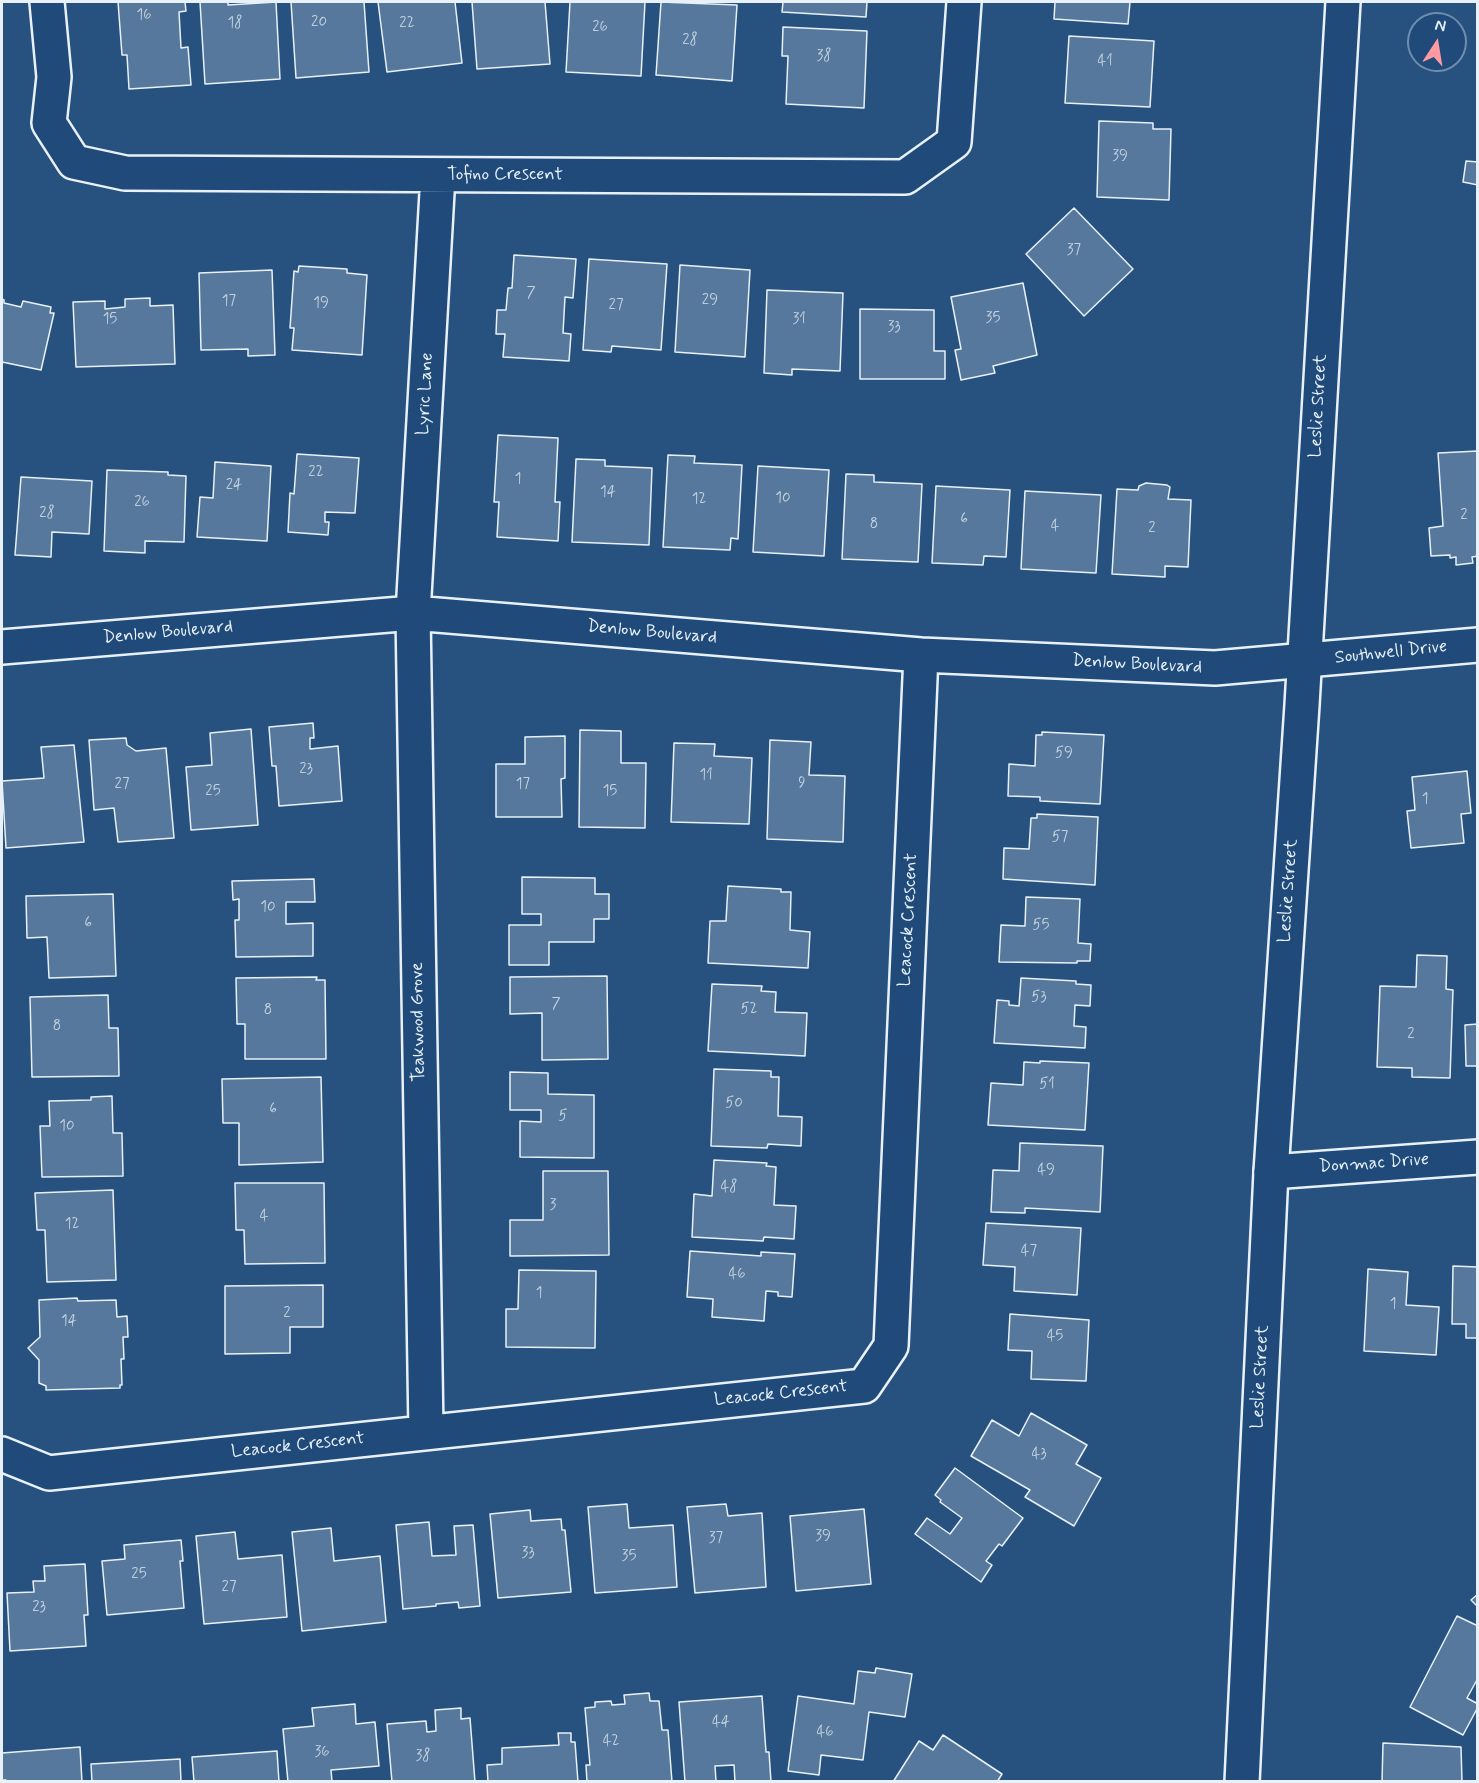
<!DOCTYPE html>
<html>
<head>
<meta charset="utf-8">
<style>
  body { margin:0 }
  #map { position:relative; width:1479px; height:1783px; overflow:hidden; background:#27517f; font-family:Mynerve,sans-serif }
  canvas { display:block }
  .frame { position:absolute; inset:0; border:3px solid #e8f1f8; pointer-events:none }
  .north { position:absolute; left:1407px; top:12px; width:60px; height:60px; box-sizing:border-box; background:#1f4a7a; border:2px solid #6f8dac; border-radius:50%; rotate:12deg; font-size:16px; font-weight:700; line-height:24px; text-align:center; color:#e8f1f8 }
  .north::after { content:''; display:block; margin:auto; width:21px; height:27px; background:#ff9aa2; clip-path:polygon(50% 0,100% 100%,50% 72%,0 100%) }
</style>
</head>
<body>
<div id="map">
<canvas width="1479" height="1783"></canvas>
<div class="frame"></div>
<div class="north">N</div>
</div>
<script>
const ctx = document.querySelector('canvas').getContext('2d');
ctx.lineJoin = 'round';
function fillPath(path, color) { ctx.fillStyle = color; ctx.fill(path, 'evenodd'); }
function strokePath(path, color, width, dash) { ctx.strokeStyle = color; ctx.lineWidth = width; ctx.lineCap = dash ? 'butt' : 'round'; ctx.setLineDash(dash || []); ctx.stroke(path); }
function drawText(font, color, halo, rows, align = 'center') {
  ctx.font = font + ' Mynerve,sans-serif'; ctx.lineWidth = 5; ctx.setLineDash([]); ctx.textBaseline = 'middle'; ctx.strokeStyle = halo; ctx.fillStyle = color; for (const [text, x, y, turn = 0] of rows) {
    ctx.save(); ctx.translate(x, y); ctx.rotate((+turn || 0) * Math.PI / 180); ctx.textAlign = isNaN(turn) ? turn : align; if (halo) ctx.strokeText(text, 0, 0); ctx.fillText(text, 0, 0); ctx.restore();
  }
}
const building = new Path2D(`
  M 118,2 L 185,2 L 186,11 L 179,12 L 181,48 L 188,47 L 191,85 L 129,89 L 127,55 L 122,55 Z
  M 200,2 L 228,2 L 228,5 L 276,2 L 280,79 L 205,84 Z
  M 291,2 L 364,2 L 369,72 L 296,78 Z
  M 378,2 L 455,2 L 462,63 L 387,72 Z
  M 472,2 L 545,2 L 550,64 L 477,69 Z
  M 570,2 L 645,2 L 641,76 L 566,72 Z
  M 661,2 L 737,5 L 732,81 L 656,75 Z
  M 783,2 L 867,2 L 866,17 L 782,12 Z
  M 1055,2 L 1130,2 L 1128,24 L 1054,19 Z
  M 783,27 L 867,31 L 864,108 L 786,104 L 788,56 L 782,56 Z
  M 1069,36 L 1154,41 L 1150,107 L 1065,103 Z
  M 1099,121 L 1153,123 L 1153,129 L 1171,129 L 1169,200 L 1097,197 Z
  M 1466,161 L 1478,162 L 1478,185 L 1463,182 Z
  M 1074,208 L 1133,269 L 1084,316 L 1026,254 Z
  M 514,255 L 576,259 L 573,298 L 565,297 L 563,333 L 571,334 L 569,361 L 503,357 L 505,334 L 496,334 L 497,310 L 506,310 L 508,288 L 512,288 Z
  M 589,259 L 667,264 L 661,350 L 612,346 L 611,352 L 583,350 Z
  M 680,265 L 750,270 L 745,357 L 675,352 Z
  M 299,266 L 347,269 L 347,273 L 367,275 L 362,355 L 292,350 L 294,328 L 290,328 L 294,271 L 298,272 Z
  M 272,270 L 275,355 L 248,356 L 248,349 L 201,350 L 199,273 Z
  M 1023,283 L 1037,355 L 993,366 L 995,373 L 961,380 L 955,350 L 961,349 L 951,297 Z
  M 767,290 L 843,293 L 840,371 L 792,369 L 792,375 L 764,373 Z
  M 150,298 L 150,306 L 173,305 L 175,364 L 76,367 L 73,302 L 105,301 L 105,309 L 125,307 L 125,299 Z
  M 2,299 L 4,300 L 4,303 L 21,307 L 23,301 L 51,307 L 50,313 L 54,313 L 41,370 L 2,362 Z
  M 860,309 L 934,310 L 934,351 L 945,351 L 945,379 L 860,379 Z
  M 498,435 L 558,438 L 555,502 L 560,502 L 558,541 L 497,537 L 499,502 L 494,502 Z
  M 1478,451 L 1478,556 L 1472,557 L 1473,563 L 1456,565 L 1456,557 L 1450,558 L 1450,555 L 1431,556 L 1429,528 L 1443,526 L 1438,453 Z
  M 297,454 L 359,458 L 355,513 L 325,512 L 325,522 L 329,522 L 328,535 L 288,532 L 290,493 L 294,494 Z
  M 668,455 L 695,456 L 694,463 L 742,465 L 738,539 L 731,538 L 730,550 L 663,547 Z
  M 576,459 L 605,460 L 605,466 L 652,468 L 649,545 L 572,542 Z
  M 215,462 L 271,466 L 267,541 L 197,537 L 200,497 L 213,498 Z
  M 758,466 L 829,470 L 824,556 L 753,552 Z
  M 107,470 L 168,472 L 168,475 L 186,476 L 184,542 L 145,541 L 145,553 L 104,551 Z
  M 846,474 L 874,475 L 874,482 L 922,484 L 918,562 L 842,559 Z
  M 21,477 L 92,481 L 89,534 L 52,532 L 51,557 L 15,555 Z
  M 1146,483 L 1167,485 L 1170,487 L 1168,499 L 1191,500 L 1188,567 L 1165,566 L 1165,577 L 1112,574 L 1117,489 L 1138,490 L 1139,486 Z
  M 936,486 L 1010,490 L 1006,557 L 984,556 L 983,565 L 932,563 Z
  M 1025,491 L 1101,495 L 1096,573 L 1021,569 Z
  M 313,723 L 314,738 L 310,738 L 310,749 L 338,746 L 342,801 L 279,806 L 276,766 L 272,766 L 269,727 Z
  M 251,729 L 258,825 L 191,830 L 186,767 L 212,765 L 210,733 Z
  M 580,730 L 621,731 L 621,763 L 646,763 L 645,828 L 579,827 Z
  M 1042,732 L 1104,735 L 1100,804 L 1040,801 L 1040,797 L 1008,796 L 1009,764 L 1035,766 L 1036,735 L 1042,735 Z
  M 565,736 L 565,778 L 561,779 L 562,817 L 496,817 L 496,764 L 525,764 L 525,737 Z
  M 126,738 L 127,745 L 136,751 L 166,748 L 174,838 L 118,842 L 114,808 L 94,810 L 89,740 Z
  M 770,740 L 811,742 L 809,775 L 845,776 L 843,842 L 767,839 Z
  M 674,743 L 715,744 L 714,756 L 752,758 L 749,824 L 671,822 Z
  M 74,745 L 84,842 L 6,848 L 2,781 L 44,778 L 41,747 Z
  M 1467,771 L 1471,813 L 1461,814 L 1464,843 L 1411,848 L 1407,811 L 1415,810 L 1412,777 Z
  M 1037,814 L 1098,817 L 1095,885 L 1003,879 L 1004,848 L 1029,849 L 1031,818 L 1037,818 Z
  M 522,877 L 595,878 L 595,894 L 609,894 L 609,919 L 594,919 L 594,942 L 549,942 L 549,965 L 509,965 L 509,925 L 541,925 L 541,914 L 522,914 Z
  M 314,879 L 315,902 L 286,902 L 286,924 L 313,923 L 313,956 L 236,957 L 235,920 L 239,920 L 239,899 L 233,900 L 232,881 Z
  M 728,886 L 781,889 L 781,892 L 791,892 L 790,930 L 810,932 L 808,968 L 708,963 L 710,921 L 726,921 Z
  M 113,894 L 116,976 L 49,978 L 47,937 L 27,938 L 26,896 Z
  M 1026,897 L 1080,899 L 1078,943 L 1091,944 L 1090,961 L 1077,961 L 1077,963 L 999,962 L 1001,925 L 1025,926 Z
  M 1417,955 L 1447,956 L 1446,989 L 1453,990 L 1450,1078 L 1412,1077 L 1412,1068 L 1377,1067 L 1380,986 L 1416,987 Z
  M 607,976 L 608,1059 L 542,1060 L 542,1013 L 510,1014 L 510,977 Z
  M 317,977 L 316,980 L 325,980 L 326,1059 L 245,1059 L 245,1024 L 237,1024 L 236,978 Z
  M 1021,978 L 1076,981 L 1076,984 L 1091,985 L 1090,1006 L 1075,1005 L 1074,1026 L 1086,1027 L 1085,1048 L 994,1043 L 997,1000 L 1009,1001 L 1009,1005 L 1019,1006 Z
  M 712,984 L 762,986 L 761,991 L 776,992 L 775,1012 L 807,1013 L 805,1056 L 708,1051 Z
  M 108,995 L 109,1028 L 118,1028 L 119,1076 L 32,1077 L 30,997 Z
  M 1478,1024 L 1478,1066 L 1466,1066 L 1465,1025 Z
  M 1040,1061 L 1089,1063 L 1085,1130 L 988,1125 L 991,1083 L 1023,1085 L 1024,1062 L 1040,1063 Z
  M 714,1069 L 771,1071 L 771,1077 L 779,1077 L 778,1116 L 802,1117 L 801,1146 L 768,1144 L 767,1148 L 711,1146 Z
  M 510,1072 L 548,1073 L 548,1094 L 594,1095 L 594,1158 L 520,1157 L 520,1121 L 541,1122 L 541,1110 L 510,1110 Z
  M 321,1077 L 323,1162 L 239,1165 L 239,1123 L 223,1123 L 222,1079 Z
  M 112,1096 L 113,1133 L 122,1133 L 123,1176 L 42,1177 L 40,1126 L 50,1126 L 49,1101 L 91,1100 L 91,1097 Z
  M 1020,1143 L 1103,1146 L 1100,1212 L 1025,1208 L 1025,1213 L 991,1212 L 993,1170 L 1019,1171 Z
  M 714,1160 L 767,1163 L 766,1166 L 776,1167 L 774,1205 L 796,1206 L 794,1239 L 764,1237 L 763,1241 L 692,1237 L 694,1194 L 712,1196 Z
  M 543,1171 L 608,1171 L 609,1255 L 510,1256 L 510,1220 L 543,1220 Z
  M 235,1183 L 324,1183 L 325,1263 L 245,1264 L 244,1230 L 236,1230 Z
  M 113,1190 L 116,1280 L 47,1282 L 45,1230 L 37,1230 L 35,1193 Z
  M 986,1223 L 1081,1228 L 1077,1295 L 1014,1291 L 1015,1267 L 983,1265 Z
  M 690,1251 L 761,1256 L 761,1252 L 795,1254 L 792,1297 L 778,1296 L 778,1292 L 766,1291 L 764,1321 L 712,1317 L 713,1299 L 687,1297 Z
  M 1453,1266 L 1478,1267 L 1478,1338 L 1466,1338 L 1466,1324 L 1452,1324 Z
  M 1368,1269 L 1408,1272 L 1406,1305 L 1439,1307 L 1436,1355 L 1364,1351 Z
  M 519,1270 L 596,1271 L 595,1348 L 506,1347 L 506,1309 L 518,1309 Z
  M 323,1285 L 323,1327 L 290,1327 L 290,1353 L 225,1354 L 225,1286 Z
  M 77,1298 L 78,1301 L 116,1300 L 117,1317 L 127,1316 L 128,1337 L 123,1337 L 124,1359 L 121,1359 L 122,1385 L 120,1385 L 120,1388 L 46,1390 L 46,1386 L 39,1383 L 39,1360 L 28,1348 L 40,1337 L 39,1300 Z
  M 1010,1314 L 1089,1320 L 1086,1381 L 1031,1379 L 1032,1351 L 1008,1350 Z
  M 1031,1413 L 1087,1445 L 1076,1464 L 1101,1478 L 1074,1526 L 1025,1497 L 1030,1490 L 971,1456 L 992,1420 L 1019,1436 Z
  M 955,1468 L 1023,1518 L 1002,1546 L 999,1544 L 986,1561 L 992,1565 L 981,1582 L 915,1534 L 927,1518 L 950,1534 L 962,1518 L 940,1502 L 941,1500 L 935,1495 Z
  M 627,1504 L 629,1528 L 673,1525 L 677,1587 L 595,1593 L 588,1507 Z
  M 726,1504 L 728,1516 L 762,1513 L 766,1587 L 695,1593 L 687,1507 Z
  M 864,1509 L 871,1584 L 796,1591 L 790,1516 Z
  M 530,1510 L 531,1521 L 561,1519 L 562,1530 L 565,1530 L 571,1592 L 498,1598 L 490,1514 Z
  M 429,1522 L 432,1556 L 456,1555 L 454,1526 L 473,1525 L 480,1606 L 459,1608 L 458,1602 L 436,1604 L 436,1606 L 403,1609 L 396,1525 Z
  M 331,1528 L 334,1561 L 380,1556 L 386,1622 L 302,1631 L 292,1532 Z
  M 235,1532 L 238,1559 L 282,1555 L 287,1617 L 204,1624 L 196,1536 Z
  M 181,1540 L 183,1561 L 180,1561 L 184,1608 L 107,1615 L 102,1561 L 125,1559 L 124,1545 Z
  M 85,1564 L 88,1615 L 84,1615 L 86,1646 L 10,1651 L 7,1593 L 34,1592 L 33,1581 L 45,1581 L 44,1566 Z
  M 1478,1594 L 1478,1607 L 1471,1600 Z
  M 1457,1616 L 1478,1626 L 1478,1678 L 1467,1698 L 1478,1704 L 1478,1707 L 1463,1735 L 1410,1707 Z
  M 876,1668 L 912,1674 L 905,1717 L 869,1712 L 863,1760 L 821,1755 L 819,1775 L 788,1771 L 798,1696 L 854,1704 L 858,1671 L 875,1673 Z
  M 649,1693 L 650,1701 L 659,1701 L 662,1730 L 668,1730 L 672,1782 L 587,1782 L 586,1765 L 590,1765 L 585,1708 L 595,1707 L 595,1702 L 611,1701 L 612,1705 L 625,1704 L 624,1695 Z
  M 762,1696 L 766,1752 L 769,1752 L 771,1782 L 735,1782 L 734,1765 L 715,1766 L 716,1781 L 685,1782 L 679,1702 Z
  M 355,1704 L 356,1724 L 375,1722 L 379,1766 L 331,1770 L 332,1782 L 288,1782 L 283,1729 L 314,1726 L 312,1708 Z
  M 461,1708 L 461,1719 L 470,1718 L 475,1782 L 392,1782 L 387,1724 L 426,1721 L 427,1732 L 436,1731 L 435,1710 Z
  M 558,1733 L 571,1733 L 571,1742 L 575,1742 L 578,1782 L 488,1782 L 487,1765 L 502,1764 L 502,1748 L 559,1745 Z
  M 943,1735 L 1002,1774 L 997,1782 L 893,1782 L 919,1741 L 933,1750 Z
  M 1383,1743 L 1461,1747 L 1462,1782 L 1382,1782 Z
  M 80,1747 L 82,1782 L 7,1782 L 6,1780 L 2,1780 L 2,1753 Z
  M 277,1751 L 279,1782 L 194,1782 L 192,1757 Z
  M 180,1759 L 181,1782 L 92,1782 L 91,1764 Z`);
fillPath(building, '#57789d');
strokePath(building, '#e8f1f8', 1.5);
const minor = new Path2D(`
  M 47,2 L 54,77 L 49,123 L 74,162 L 125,173 L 905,177 L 954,142 L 964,2
  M 2,647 L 413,613 L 921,655 L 1215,668 L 1478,645
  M 1271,1172 L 1478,1157
  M 426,1432 L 413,613 L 438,175
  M 2,1454 L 49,1473 L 864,1386 L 891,1346 L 921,655`);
const secondary = new Path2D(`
  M 1242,1782 L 1271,1172 L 1302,705 L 1343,2`);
strokePath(minor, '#e8f1f8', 38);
strokePath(secondary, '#e8f1f8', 38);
strokePath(minor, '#1f4a7a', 33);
strokePath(secondary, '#1f4a7a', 33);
drawText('15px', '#c4d3e1', null, [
  ["16",144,16],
  ["20",319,23],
  ["18",235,24],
  ["22",407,24],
  ["26",600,28],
  ["28",690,41],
  ["38",824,57],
  ["41",1105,62],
  ["39",1120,157],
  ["37",1074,251],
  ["7",531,294],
  ["29",710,301],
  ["17",229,302],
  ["19",321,304],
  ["27",616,306],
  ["35",993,319],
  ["15",110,320],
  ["31",799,320],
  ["33",894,328],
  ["22",316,473],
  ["1",518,480],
  ["24",234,486],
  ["14",608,493],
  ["10",783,499],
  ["12",699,500],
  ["26",142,503],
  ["28",47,514],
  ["2",1464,516],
  ["6",964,520],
  ["8",874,525],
  ["4",1055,527],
  ["2",1152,529],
  ["59",1064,754],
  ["23",306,770],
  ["11",706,776],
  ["9",802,784],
  ["27",122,785],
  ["17",523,785],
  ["25",213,792],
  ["15",610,792],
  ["1",1425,800],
  ["57",1060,838],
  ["10",268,908],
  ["6",88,924],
  ["55",1041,926],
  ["53",1039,998],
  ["7",556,1005],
  ["52",749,1010],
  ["8",268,1011],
  ["8",57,1027],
  ["2",1411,1035],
  ["51",1047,1085],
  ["50",734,1104],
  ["6",273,1110],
  ["5",563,1117],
  ["10",67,1127],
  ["49",1046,1171],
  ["48",729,1188],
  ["3",553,1206],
  ["4",264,1217],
  ["12",72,1225],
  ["47",1029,1252],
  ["46",737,1275],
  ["1",539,1294],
  ["1",1393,1305],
  ["2",287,1314],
  ["14",69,1322],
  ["45",1055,1337],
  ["43",1039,1455],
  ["39",823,1537],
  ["37",716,1539],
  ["33",528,1554],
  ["35",629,1557],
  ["25",139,1575],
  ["27",229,1588],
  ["23",39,1608],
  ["44",721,1723],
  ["46",825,1733],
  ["42",611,1742],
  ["36",322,1753],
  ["38",423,1757]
]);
drawText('18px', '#e8f1f8', '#1f4a7a', [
  ["Tofino Crescent",505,175],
  ["Lyric Lane",426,394,-87],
  ["Leslie Street",1319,406,-87],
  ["Denlow Boulevard",168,633,-5],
  ["Denlow Boulevard",652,633,5],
  ["Southwell Drive",1391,653,-6],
  ["Denlow Boulevard",1137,665,3],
  ["Leslie Street",1289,891,-86],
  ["Leacock Crescent",909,920,-87],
  ["Teakwood Grove",419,1022,-91],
  ["Donmac Drive",1374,1164,-4],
  ["Leslie Street",1261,1377,-87],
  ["Leacock Crescent",781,1394,-6],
  ["Leacock Crescent",298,1446,-6]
]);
</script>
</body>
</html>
